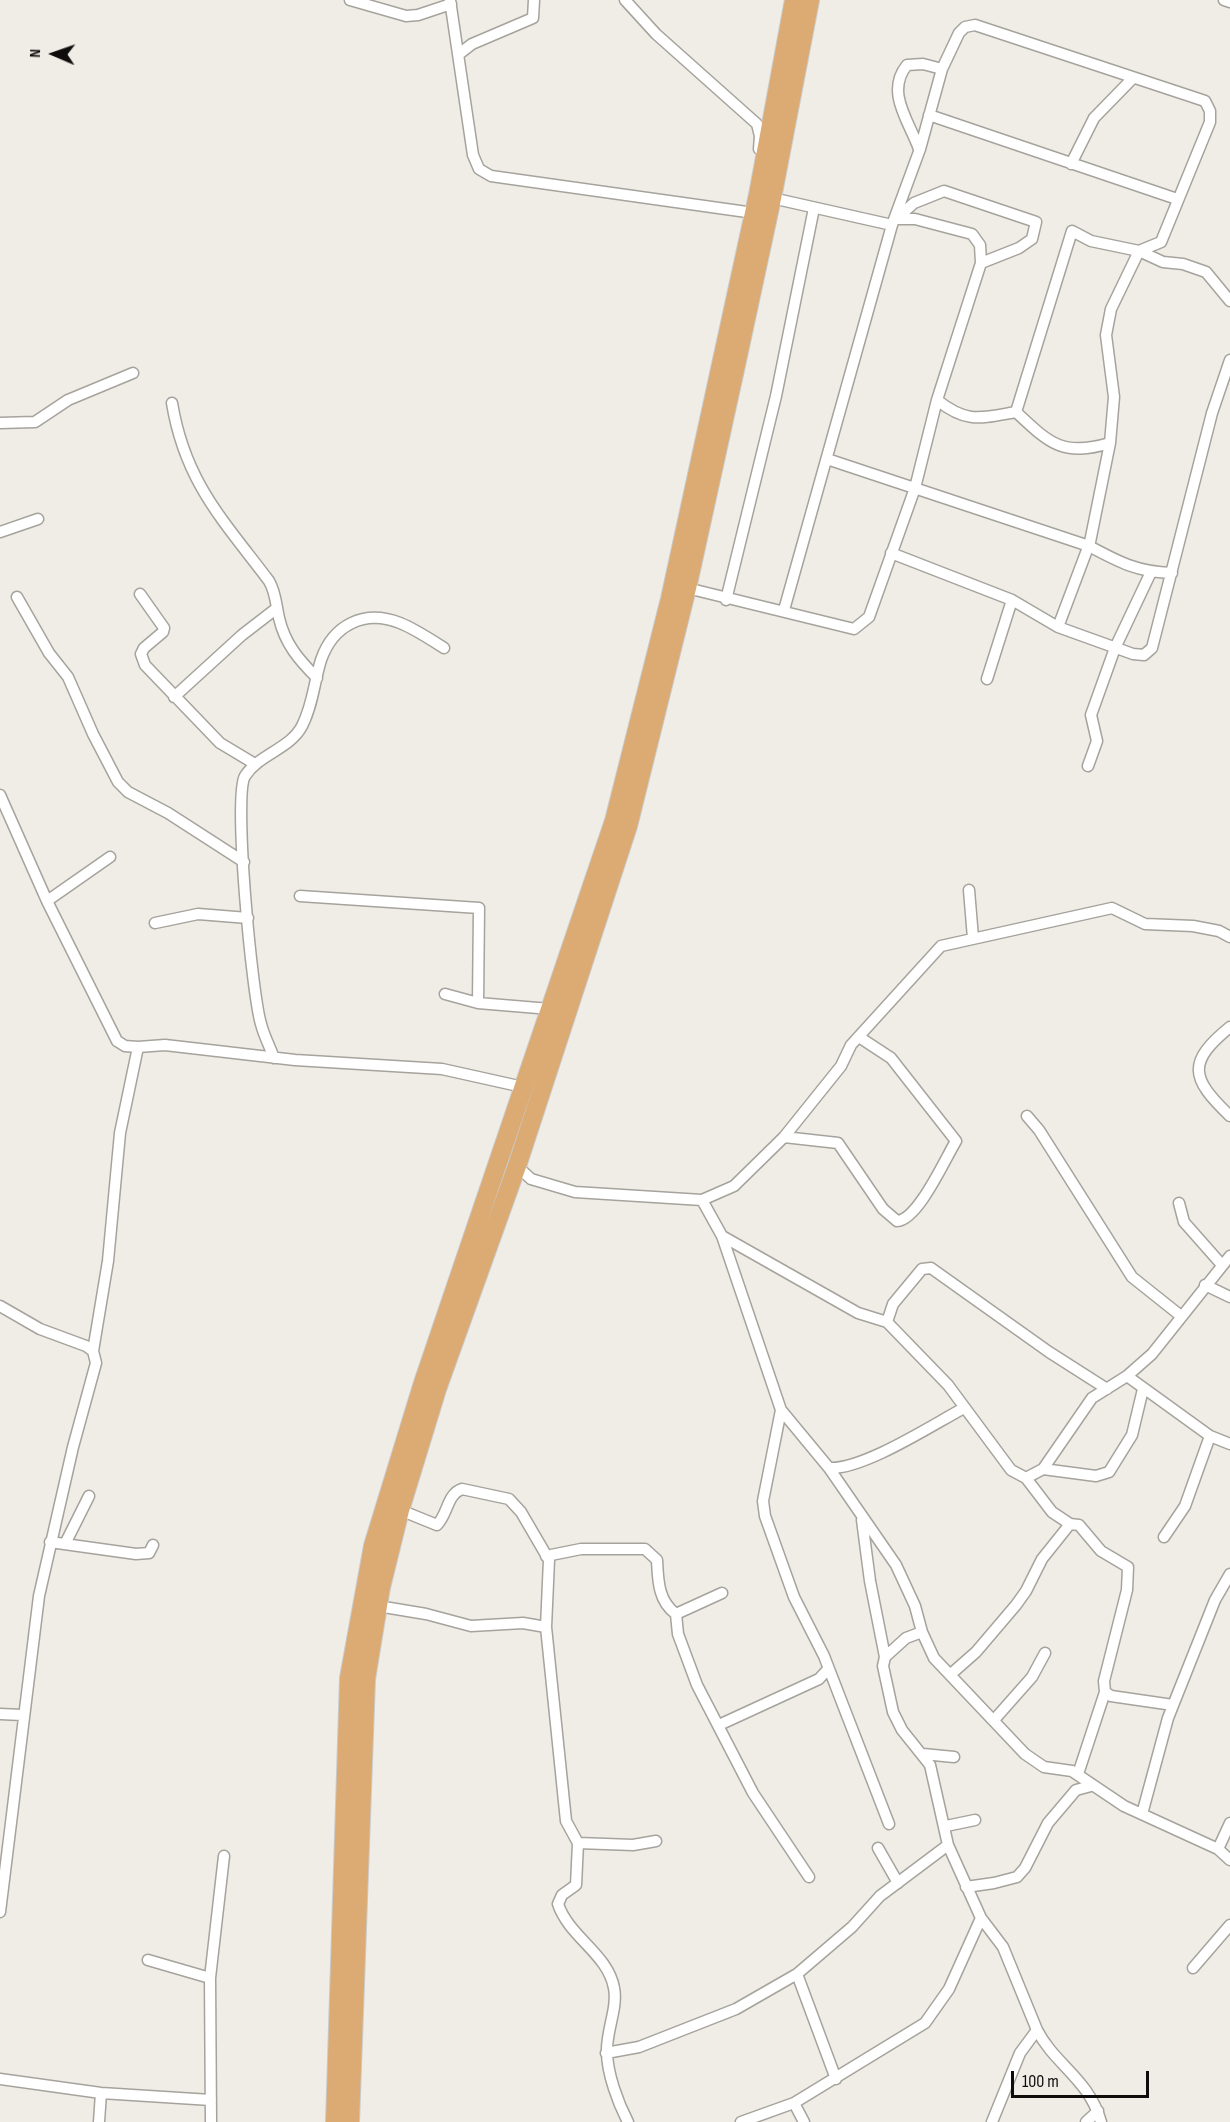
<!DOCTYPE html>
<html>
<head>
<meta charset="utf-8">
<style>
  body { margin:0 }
  #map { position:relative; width:1230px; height:2122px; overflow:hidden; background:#f0ede7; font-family:"Sofia Sans Condensed",sans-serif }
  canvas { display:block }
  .north { position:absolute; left:24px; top:24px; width:60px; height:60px; -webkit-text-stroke:4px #f0ede7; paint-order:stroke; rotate:272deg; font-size:16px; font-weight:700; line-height:24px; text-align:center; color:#0e0d0b }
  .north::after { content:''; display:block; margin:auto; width:21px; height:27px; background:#0e0d0b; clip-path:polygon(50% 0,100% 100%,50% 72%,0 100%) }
  .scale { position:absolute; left:1011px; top:2071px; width:138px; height:27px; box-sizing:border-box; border:3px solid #0e0d0b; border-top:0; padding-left:8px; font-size:18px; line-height:21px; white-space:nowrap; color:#0e0d0b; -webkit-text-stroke:4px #f0ede7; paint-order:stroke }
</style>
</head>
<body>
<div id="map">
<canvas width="1230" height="2122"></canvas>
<div class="north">N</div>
<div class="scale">100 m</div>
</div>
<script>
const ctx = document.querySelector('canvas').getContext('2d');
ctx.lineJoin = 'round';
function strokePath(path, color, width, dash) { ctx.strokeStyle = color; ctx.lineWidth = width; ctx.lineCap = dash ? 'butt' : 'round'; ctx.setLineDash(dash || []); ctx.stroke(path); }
const minor = new Path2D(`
  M 350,0 L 406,16 L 418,15 L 451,4
  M 450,0 L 473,155 L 479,169 L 491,176 L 754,213
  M 625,0 L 656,34 L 757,124 L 760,136 L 759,149
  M 1224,0 L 1230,2
  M 459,54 L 472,44 L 533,18 L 534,0
  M 929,115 L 1177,199
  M 919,149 C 909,121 885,92 907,65 L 923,64 L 942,69
  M 1071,164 L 1094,118 L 1133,78
  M 772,198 L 892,225
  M 896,219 L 914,203 L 944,191 L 1036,222 L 1032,239 L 1019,248 L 981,263
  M 937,400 C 967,424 981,418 1016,412
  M 172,403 C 185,482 223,520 269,581 C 276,593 276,605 279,618 C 285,644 299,660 317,678
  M 1016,412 L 1072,231 L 1091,241 L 1139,251 L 1163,262 L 1183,264 L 1206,272 L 1230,301
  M 1016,412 C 1050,444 1063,457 1110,443
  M 0,423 L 35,422 L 68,400 L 133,373
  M 827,459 L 1089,546 C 1119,562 1137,572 1172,573
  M 0,532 L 38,519
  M 891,553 L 1012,600 L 1058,627 L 1133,654 L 1144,655 L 1152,648 L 1212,413 L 1230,360
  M 687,588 L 854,629 L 869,617 L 915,488 L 937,400 L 981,263 L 980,245 L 972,234 L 915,219 L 895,219
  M 140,594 L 164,628 L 163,632 L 144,648 L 141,654 L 145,665 L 220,743 L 255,764
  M 17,597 L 49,653 L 68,677 L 93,734 L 118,782 L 128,792 L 168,813 L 244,862
  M 726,600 L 776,396 L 814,208
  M 784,610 L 892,225 L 920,149 L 942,69 L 959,33 L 965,27 L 975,25 L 1205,101 L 1210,111 L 1210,122 L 1161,242 L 1139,251 L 1111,309 L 1106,335 L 1114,397 L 1110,443 L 1090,542 L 1058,627
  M 987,679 L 1012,600
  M 174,697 L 242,635 L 277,608
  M 1088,766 L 1097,741 L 1091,715 L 1115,648 L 1151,572
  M 0,795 L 47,901 L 117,1041 L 125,1046 L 138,1047 L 165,1045 L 295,1060 L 442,1069 L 523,1087
  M 969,890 L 973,938
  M 300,896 L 479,908 L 478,1003
  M 47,901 L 110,857
  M 155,923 L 198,914 L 248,918
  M 445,994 L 478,1003 L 550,1009
  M 1230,1027 C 1187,1062 1190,1078 1230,1116
  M 274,1058 C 270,1047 264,1036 261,1024 C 252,995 233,795 245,776 C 259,754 290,749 302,726 C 313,705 314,682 321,660 C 333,625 364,609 400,623 C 415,629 430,639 444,648
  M 1027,1116 L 1039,1130 L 1132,1277 L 1181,1316
  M 784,1137 L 838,1143 L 883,1209 L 897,1221 C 918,1220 945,1159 956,1141 L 891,1058 L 859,1037
  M 517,1166 L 531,1179 L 575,1192 L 702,1200 L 722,1236 L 781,1410 L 829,1468 L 896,1565 L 915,1606 L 922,1632 L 934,1658 L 1025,1754 L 1044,1767 L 1072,1771 L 1124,1806 L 1218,1849 L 1230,1860
  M 702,1200 L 734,1186 L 784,1137 L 841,1066 L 851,1045 L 941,946 L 1112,908 L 1145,924 L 1193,926 L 1219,931 L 1230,937
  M 1179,1203 L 1184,1222 L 1222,1265
  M 722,1236 L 858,1313 L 887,1322 L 948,1385 L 1011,1470 L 1026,1478 L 1052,1512 L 1070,1524
  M 1205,1285 L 1230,1297
  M 0,1306 L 40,1329 L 86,1346 L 93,1351
  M 887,1322 L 893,1304 L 922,1269 L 931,1268 L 1049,1352 L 1107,1389
  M 1127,1376 L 1210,1436 L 1230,1444
  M 781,1410 L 763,1501 L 765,1516 L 794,1597 L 824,1656 L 889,1824
  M 829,1468 C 863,1470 932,1425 964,1408
  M 1043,1469 L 1096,1476 L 1109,1472 L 1132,1435 L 1143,1389
  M 1026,1478 L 1043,1469 L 1092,1398 L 1127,1376 L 1152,1354 L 1230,1256
  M 400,1510 L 437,1525 C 448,1514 447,1494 462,1489 L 509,1499 L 521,1512 L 549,1560 L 546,1627 L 566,1821 L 578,1843 L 633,1845 L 656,1841
  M 862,1520 L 870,1581 L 885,1657 L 883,1666 L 893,1712 L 902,1730 L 930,1765 L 948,1845 L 981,1918 L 1003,1947 L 1037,2030 C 1055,2065 1089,2079 1101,2122
  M 1164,1537 L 1185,1506 L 1210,1436
  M 50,1542 L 136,1554 L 149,1553 L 153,1545
  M 65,1544 L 89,1496
  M 546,1556 L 581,1549 L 645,1549 L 657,1560 C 658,1580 658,1601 676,1614
  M 722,1593 L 676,1614 L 678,1634 L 697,1685 L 753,1793 L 809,1877
  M 378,1606 L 426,1614 L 471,1626 L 523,1623 L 546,1627
  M 885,1657 L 906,1638 L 922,1632
  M 951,1674 L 976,1652 L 1016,1605 L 1026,1591 L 1042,1559 L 1070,1524 L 1079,1525 L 1101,1551 L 1128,1567 L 1127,1590 L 1104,1681 L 1105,1692 L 1078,1774
  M 1105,1692 L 1111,1696 L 1173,1705
  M 0,1714 L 22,1715
  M 994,1720 L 1032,1677 L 1045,1653
  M 719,1725 L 819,1679 L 828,1669
  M 923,1754 L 954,1757
  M 1142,1814 L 1168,1718 L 1215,1600 L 1230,1574
  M 946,1826 L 975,1820
  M 578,1843 L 576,1885 L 562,1895 L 558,1904 C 569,1937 608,1954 614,1988 C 618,2008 606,2031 607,2052 C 607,2073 618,2103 628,2122
  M 878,1848 L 898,1883
  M 1218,1849 L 1230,1823
  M 966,1887 L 994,1883 L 1017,1877 L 1025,1868 L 1048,1823 L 1076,1790 L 1091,1786
  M 0,1912 L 39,1596 L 73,1447 L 96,1363 L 93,1351 L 108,1261 L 120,1133 L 138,1047
  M 148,1960 L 210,1978
  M 1193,1968 L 1230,1925
  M 797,1974 L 836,2079
  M 606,2053 L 639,2047 L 736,2009 L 797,1974 L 852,1927 L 880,1896 L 948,1845
  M 0,2079 L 101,2093 L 211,2100
  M 794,2103 L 804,2122
  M 99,2122 L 101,2093
  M 211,2122 L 210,1978 L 224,1856
  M 741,2122 L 794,2103 L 925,2023 L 949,1989 L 981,1918
  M 992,2122 L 1020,2053 L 1037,2030
  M 1086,2122 L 1098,2111`);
const primary = new Path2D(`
  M 335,2122 L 349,1678 L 373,1546 L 423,1383 L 614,821 L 670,599 L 758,195 L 794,0
  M 350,2122 L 366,1679 L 381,1587 L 400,1510 L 437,1389 L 517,1166 L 628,826 L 687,588 L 736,365 L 772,198 L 810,0`);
strokePath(minor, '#a6a39d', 13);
strokePath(primary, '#cacac9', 20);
strokePath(minor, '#fff', 10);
strokePath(primary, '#dcaa73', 18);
</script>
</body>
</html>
